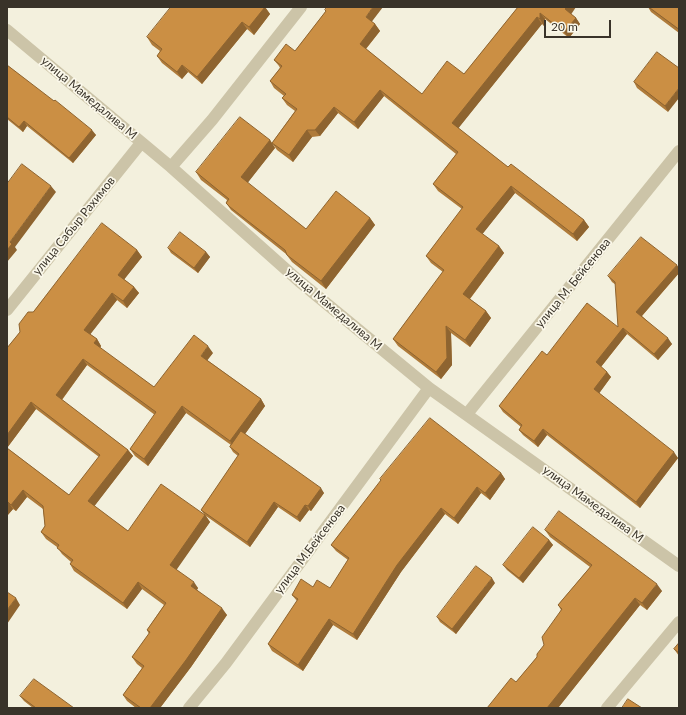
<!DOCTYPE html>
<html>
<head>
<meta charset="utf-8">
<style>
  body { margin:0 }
  #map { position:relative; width:686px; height:715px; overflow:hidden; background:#f3f0dd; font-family:Lato,sans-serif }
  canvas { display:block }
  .frame { position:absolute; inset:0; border:8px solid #393329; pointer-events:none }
  .scale { position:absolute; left:544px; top:20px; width:67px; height:18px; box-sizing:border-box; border:2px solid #393329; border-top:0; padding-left:5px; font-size:12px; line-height:14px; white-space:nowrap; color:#393329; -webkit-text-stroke:3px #fbf8ea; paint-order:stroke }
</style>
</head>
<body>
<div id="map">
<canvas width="686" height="715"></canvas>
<div class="frame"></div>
<div class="scale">20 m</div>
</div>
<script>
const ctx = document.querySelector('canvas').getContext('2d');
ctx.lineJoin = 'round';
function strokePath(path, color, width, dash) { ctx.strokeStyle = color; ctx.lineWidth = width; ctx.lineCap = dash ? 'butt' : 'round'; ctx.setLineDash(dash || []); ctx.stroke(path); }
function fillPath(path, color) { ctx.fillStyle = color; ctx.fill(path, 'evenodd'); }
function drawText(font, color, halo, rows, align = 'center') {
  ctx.font = font + ' Lato,sans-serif'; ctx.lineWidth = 3.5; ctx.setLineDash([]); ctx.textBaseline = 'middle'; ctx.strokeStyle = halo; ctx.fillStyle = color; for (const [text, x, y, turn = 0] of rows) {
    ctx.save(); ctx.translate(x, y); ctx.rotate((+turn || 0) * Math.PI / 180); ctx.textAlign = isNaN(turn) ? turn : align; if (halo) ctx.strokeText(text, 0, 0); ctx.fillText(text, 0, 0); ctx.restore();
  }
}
strokePath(new Path2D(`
  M 7,30 L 171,167 L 299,281 L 429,388 L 679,566
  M 171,167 L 212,120 L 301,7
  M 7,310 L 141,143
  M 467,414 L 679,151
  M 189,708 L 226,663 L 429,388
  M 607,708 L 679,622`), '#ccc4a8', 12);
fillPath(new Path2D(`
  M 265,7 L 270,14 L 254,35 L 247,29 L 202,84 L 188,72 L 182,79 L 162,63 L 157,56 L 160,51 L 152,45 L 147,37 Z
  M 518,7 L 571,14 L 576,18 L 580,24 L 569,38 L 545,19 L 544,26 L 542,24 L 458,128 L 508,167 L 584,220 L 589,227 L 577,241 L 515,193 L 482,234 L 499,246 L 504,253 L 470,299 L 486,311 L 491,318 L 470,347 L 451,333 L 452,365 L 441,379 L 398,346 L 393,339 L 443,272 L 431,263 L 426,256 L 462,209 L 438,191 L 433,184 L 456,154 L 384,96 L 358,129 L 338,113 L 320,136 L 312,137 L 293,162 L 277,150 L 272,143 L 295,111 L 287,105 L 282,98 L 284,96 L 274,88 L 270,81 L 280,68 L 279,66 L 274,60 L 295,51 L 326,11 L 325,10 L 372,22 L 375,24 L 380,31 L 366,49 L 422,94 L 464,74 Z
  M 648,7 L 679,7 L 679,33 L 651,12 Z
  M 657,52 L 668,112 L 637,88 L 634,82 Z
  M 7,65 L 96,135 L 73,163 L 27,126 L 23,132 L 7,119 Z
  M 270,140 L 275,148 L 247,183 L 306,229 L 370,218 L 375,225 L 326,289 L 292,262 L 286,254 L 231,210 L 226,203 L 227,200 L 201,180 L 196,172 Z
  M 168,248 L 206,252 L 210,257 L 198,273 L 171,253 Z
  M 137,250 L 142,257 L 124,279 L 134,287 L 139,293 L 127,308 L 117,300 L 90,334 L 97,339 L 101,346 L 100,348 L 154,387 L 213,353 L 207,360 L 261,399 L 265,406 L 245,434 L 324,493 L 311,511 L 309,510 L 300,522 L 278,507 L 250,547 L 206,516 L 210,522 L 176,569 L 198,588 L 197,590 L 227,615 L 191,667 L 160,708 L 136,708 L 127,701 L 123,695 L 142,668 L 137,664 L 132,657 L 149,634 L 147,630 L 164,605 L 142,589 L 127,609 L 74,571 L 70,564 L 71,562 L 62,554 L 57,547 L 46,539 L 41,532 L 45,526 L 43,509 L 27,497 L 16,511 L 13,509 L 7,516 L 7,448 L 69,495 L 99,457 L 36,409 L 7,448 L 7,348 L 20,332 L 33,312 ZM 87,365 L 155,415 L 130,449 L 135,456 L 148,466 L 186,413 L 231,445 L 230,447 L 233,452 L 238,456 L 201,510 L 204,514 L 128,531 L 94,506 L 133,456 L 128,450 L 62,400 Z
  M 679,268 L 679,273 L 642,316 L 672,344 L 658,360 L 627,334 L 601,367 L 607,372 L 611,377 L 599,393 L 678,458 L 640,508 L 547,435 L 538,447 L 523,435 L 519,430 L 521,427 L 503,412 L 499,406 L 547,355 L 618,327 L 616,285 L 612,282 L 608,276 Z
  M 501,473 L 505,479 L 490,500 L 481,493 L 458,524 L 445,514 L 401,572 L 357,640 L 333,625 L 303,671 L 272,651 L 268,644 L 297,601 L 292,595 L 313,587 L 330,588 L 348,560 L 336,551 L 331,545 L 381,481 L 380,479 Z
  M 545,530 L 662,591 L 647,610 L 640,605 L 558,708 L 487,708 L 516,682 L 537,657 L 544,645 L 561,610 L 558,605 L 590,567 L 550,537 Z
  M 549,540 L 553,545 L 523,583 L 507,570 L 503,565 Z
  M 495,583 L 456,634 L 440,622 L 437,617 Z
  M 679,643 L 679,656 L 674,649 Z
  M 20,696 L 74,708 L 33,708 L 24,701 Z`), '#af7b3a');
fillPath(new Path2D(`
  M 265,7 L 270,14 L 254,35 L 249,27 Z
  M 373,7 L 383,7 L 370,24 L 366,17 Z
  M 567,7 L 576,7 L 570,16 L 565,9 Z
  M 540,13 L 545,19 L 544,26 L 540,19 Z
  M 537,17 L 542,24 L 457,130 L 452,123 Z
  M 576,18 L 580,24 L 569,38 L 564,32 Z
  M 242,22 L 247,29 L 202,84 L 197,77 Z
  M 375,24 L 380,31 L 364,51 L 360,44 Z
  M 182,65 L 188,72 L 182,79 L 177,72 Z
  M 679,88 L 679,98 L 668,112 L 665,106 Z
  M 380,90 L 384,96 L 358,129 L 354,122 Z
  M 334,107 L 338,113 L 320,136 L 315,130 Z
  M 24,121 L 27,126 L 23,132 L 19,127 Z
  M 92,130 L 96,135 L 73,163 L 69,158 Z
  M 307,130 L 312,137 L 293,162 L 289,155 Z
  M 270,140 L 275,148 L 246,185 L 241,177 Z
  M 51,186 L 56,192 L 15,247 L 17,250 L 7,262 L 7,250 L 10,242 Z
  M 511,186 L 515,193 L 481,236 L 476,229 Z
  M 370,218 L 375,225 L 326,289 L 321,281 Z
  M 584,220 L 589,227 L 577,241 L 573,234 Z
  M 499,246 L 504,253 L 468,301 L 463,294 Z
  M 137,250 L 142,257 L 123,281 L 118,275 Z
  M 206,252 L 210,257 L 198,273 L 194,268 Z
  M 677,265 L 679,268 L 679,273 L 640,318 L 636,312 Z
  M 134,287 L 139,293 L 127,308 L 123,301 Z
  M 112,293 L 117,300 L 89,336 L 84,330 Z
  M 486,311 L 491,318 L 470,347 L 465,340 Z
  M 446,326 L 451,333 L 452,365 L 441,379 L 436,372 Z
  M 623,328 L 627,334 L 600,368 L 596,362 Z
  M 668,338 L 672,344 L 658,360 L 654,354 Z
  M 97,339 L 101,346 L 99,350 L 94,343 Z
  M 208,346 L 213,353 L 206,362 L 201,356 Z
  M 83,359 L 87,365 L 60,402 L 56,395 Z
  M 607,372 L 611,377 L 598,395 L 594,389 Z
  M 261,399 L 265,406 L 235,448 L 230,441 Z
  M 31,402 L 36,409 L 7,448 L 7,435 Z
  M 182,406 L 186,413 L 148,466 L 144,459 Z
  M 543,429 L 547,435 L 538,447 L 534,441 Z
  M 128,450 L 133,456 L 93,508 L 88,501 Z
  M 674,452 L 678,458 L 640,508 L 636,502 Z
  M 501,473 L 505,479 L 490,500 L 485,493 Z
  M 477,487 L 481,493 L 458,524 L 454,518 Z
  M 321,488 L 324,493 L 311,511 L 308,506 Z
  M 23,490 L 27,497 L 16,511 L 11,505 Z
  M 8,502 L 13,509 L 7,516 L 7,504 Z
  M 274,502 L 278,507 L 250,547 L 247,542 Z
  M 305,505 L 309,510 L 300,522 L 297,517 Z
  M 441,508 L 445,514 L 401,572 L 357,640 L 353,634 L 397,565 Z
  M 205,515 L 210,522 L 175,572 L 170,565 Z
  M 549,540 L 553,545 L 523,583 L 519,578 Z
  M 492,578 L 495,583 L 456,634 L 452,629 Z
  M 138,582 L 142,589 L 127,609 L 123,603 Z
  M 194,582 L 198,588 L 195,593 L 191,586 Z
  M 657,584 L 662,591 L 647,610 L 642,603 Z
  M 16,598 L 20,605 L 7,624 L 7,610 Z
  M 635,598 L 640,605 L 558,708 L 547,708 Z
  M 222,608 L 227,615 L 191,667 L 160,708 L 150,708 Z
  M 329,619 L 333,625 L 303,671 L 298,665 Z`), '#8e6430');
const building = new Path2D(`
  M 171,7 L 265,7 L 249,27 L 242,22 L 197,77 L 182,65 L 177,72 L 157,56 L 162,49 L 147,37 Z
  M 327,7 L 373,7 L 366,17 L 375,24 L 360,44 L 422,94 L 447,61 L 464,74 L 518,7 L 567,7 L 565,9 L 576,18 L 564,32 L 540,13 L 540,19 L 537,17 L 452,123 L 508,167 L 511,164 L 584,220 L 573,234 L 511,186 L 476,229 L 499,246 L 463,294 L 486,311 L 465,340 L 446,326 L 447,358 L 436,372 L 393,339 L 444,270 L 426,256 L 463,207 L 433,184 L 458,152 L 380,90 L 354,122 L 334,107 L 315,130 L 307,130 L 289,155 L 272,143 L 297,109 L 282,98 L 286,94 L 270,81 L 282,66 L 274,60 L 286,44 L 295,51 L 326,11 L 325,10 Z
  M 649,7 L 679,7 L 679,29 Z
  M 657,52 L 679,68 L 679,88 L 665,106 L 634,82 Z
  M 7,65 L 54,101 L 55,100 L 92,130 L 69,158 L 24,121 L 19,127 L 7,117 Z
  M 240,117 L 270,140 L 241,177 L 306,229 L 336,191 L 370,218 L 321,281 L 287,255 L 285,250 L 230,207 L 226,203 L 229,199 L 196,172 Z
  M 22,164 L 51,186 L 10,242 L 12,244 L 7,250 L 7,184 Z
  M 102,223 L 137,250 L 118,275 L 134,287 L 123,301 L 112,293 L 84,330 L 97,339 L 94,343 L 154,387 L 194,335 L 208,346 L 201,356 L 261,399 L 230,441 L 182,406 L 144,459 L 130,449 L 156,412 L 83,359 L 56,395 L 128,450 L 88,501 L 128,531 L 161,484 L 205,515 L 170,565 L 194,582 L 191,586 L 222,608 L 186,660 L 150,708 L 141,708 L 123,695 L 144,666 L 132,657 L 150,632 L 147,630 L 166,603 L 138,582 L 123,603 L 70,564 L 73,560 L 57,548 L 59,545 L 41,532 L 45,526 L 43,506 L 23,490 L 11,505 L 8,502 L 7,504 L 7,448 L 69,495 L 100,455 L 31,402 L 7,435 L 7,348 L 20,332 L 19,324 L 28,312 L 33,312 Z
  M 180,232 L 206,252 L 194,268 L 168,248 Z
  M 641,237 L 677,265 L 636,312 L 668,338 L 654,354 L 623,328 L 596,362 L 607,372 L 594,389 L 674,452 L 636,502 L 543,429 L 534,441 L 519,430 L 522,425 L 499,406 L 542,351 L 547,355 L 587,303 L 618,327 L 615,282 L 608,276 Z
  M 430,418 L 501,473 L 485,493 L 477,487 L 454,518 L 441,508 L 397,565 L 353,634 L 329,619 L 298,665 L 268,644 L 298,599 L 292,595 L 301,579 L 313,587 L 317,580 L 330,588 L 349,558 L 331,545 L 381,480 L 380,479 Z
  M 241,431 L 321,488 L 308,506 L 305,505 L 297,517 L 274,502 L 247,542 L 201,510 L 239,454 L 230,447 Z
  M 559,511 L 657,584 L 642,603 L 635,598 L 547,708 L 487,708 L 511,678 L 516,682 L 537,657 L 537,654 L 544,645 L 542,637 L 562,609 L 558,605 L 592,565 L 545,530 Z
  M 533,527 L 549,540 L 519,578 L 503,565 Z
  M 476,566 L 492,578 L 452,629 L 437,617 Z
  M 7,592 L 16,598 L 7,610 Z
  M 679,643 L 679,653 L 674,649 Z
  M 34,679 L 74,708 L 36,708 L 20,696 Z
  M 628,699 L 642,708 L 622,708 Z`);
fillPath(building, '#cb8f44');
strokePath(building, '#8e6430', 1);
drawText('12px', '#393329', '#fbf8ea', [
  ["улица Мамедалива М",89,98,40],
  ["улица Сабыр Рахимов",74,226,-51],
  ["улица М. Бейсенова",573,283,-51],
  ["улица Мамедалива М",334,309,40],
  ["улица Мамедалива М",593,504,36],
  ["улица М.Бейсенова",310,549,-53]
]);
</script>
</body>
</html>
